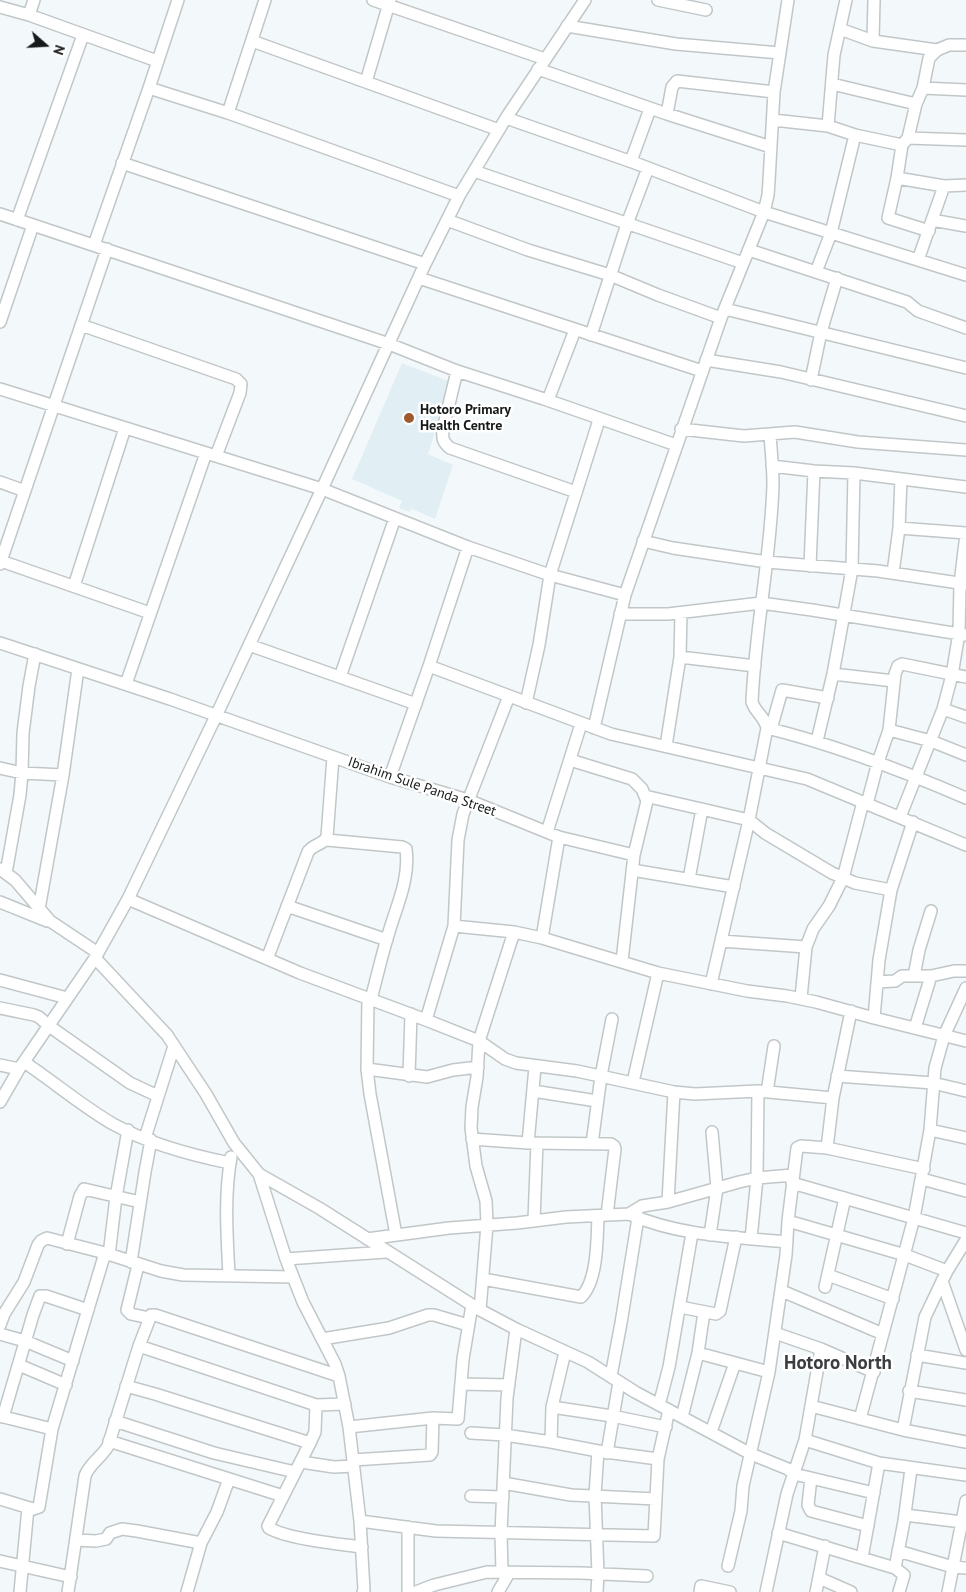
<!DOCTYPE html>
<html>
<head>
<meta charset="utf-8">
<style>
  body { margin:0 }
  #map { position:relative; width:966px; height:1592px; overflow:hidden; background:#f3f9fb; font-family:"PT Sans",sans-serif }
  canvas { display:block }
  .north { position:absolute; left:20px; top:20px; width:50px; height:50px; -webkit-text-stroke:4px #fff; paint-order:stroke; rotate:109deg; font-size:14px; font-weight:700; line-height:20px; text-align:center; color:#161919 }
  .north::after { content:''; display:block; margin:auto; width:18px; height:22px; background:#161919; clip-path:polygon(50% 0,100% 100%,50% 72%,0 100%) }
</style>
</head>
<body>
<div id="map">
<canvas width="966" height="1592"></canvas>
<div class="north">N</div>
</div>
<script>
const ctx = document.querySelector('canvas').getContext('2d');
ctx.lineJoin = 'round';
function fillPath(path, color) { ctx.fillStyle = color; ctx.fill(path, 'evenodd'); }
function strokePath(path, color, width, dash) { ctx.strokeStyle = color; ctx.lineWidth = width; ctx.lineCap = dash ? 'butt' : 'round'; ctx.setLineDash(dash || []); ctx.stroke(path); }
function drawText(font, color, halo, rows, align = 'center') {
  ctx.font = font + ' "PT Sans",sans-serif'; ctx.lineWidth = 5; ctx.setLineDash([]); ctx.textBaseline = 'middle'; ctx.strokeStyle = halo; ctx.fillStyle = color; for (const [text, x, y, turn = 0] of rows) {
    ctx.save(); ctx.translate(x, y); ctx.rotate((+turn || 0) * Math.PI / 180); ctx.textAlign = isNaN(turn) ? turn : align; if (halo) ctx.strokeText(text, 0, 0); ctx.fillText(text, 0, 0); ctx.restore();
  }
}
fillPath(new Path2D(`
  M 402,363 L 451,382 L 428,454 L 453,465 L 435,519 L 412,509 L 409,512 L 399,508 L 402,501 L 352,479 Z`), '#e1eff4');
const minor = new Path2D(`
  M 373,0 L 545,59
  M 658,0 L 706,10
  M 0,7 L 29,15 L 157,61
  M 29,15 L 34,0
  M 567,26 L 676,44 L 780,53
  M 840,29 L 873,41 L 937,50
  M 252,41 L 499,130
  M 873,41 L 874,0
  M 538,69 L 667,114 L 771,147
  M 366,82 L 390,0
  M 832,84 L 916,104
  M 149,88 L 228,113 L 459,196
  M 923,88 L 966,90
  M 228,113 L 265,0
  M 667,114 L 672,87 L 677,81 L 774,92
  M 506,118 L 635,163 L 764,212 L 966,275
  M 773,120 L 828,126 L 855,135 L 902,145
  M 828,126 L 834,55 L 846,0
  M 908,138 L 966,140
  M 631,161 L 650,109
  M 122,163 L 425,264
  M 474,171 L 743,263
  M 897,178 L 902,145 L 908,138 L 916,104 L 923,88 L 929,58 L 937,50 L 949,45 L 966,45
  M 0,214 L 389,344 L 457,371 L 544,399 L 676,445
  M 17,220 L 83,35
  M 447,220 L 528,250 L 610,275 L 658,295 L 721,318
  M 932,220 L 966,226
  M 929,231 L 888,218 L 897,178 L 944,186 L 966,185
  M 94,245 L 149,88 L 178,0
  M 749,250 L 907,302 L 918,311 L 966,328
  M 918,260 L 944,186
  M 816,272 L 831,233 L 855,135
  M 419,278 L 702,371
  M 725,309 L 966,368
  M 0,322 L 33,225
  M 81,325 L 236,379 L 241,384 L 240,393 L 216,456
  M 591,335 L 627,224 L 648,168
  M 706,360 L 781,372 L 966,416
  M 457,371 L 443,429 C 442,439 443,442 450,448 L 576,492
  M 811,380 L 821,332 L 837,278
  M 0,389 L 322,489 L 468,547 L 550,575 L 625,595
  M 548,400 L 575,330
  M 681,429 L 744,436 L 795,432 L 858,442 L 966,450
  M 770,434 C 771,451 773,467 773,484 C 771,557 755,629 752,702 C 755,712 765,717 767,728 L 749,820 L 765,833 L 832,873 L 855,883 L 891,890 L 879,960 L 874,1018
  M 772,466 L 814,471 L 854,473 L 966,487
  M 0,482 L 25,491
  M 899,528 L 966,533
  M 643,541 L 673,548 L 767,562 L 878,571 L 966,584
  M 1,561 L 150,613
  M 0,564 L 107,249
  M 810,566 L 814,471
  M 893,573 L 899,528 L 901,479
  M 74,586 L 125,428
  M 620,614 L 668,614 L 761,603 L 812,610 L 966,635
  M 0,643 L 170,699 L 390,777 L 468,800 L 559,837 L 634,855
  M 249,645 L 416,704
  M 680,657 L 755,666
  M 429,666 L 611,734 L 807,779 L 966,845
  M 833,674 L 894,681
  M 340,677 L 395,518
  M 126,684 L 206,453
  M 526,703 L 539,645 L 550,575 L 599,420
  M 943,709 L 966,717
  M 594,728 L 625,595 L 721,318 L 764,212 L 768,195 L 769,181 L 774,92 L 788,0
  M 767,728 C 836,745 901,770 966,798
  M 771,729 L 782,690 L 828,698
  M 889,730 L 931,741 L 966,755
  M 817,741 L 833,674 L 852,569 L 854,473
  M 666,746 L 680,657 L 681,613
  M 570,760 L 632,779 L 642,789 L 647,801 L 634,855 L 622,961
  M 0,768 L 22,773 L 63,775
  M 390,777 L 429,666 L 468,547
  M 645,796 L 749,820 L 711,984
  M 867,804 L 878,762 L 889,730 L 895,674 L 898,666 L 902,664 L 966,677
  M 900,817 L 943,709 L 952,675 L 959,633 L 960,584 L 966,534
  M 547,832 L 581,724
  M 327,840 L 402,847 L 406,849 C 410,878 397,905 389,932 C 382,954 377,977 371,999
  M 0,869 L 15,880 L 50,921 L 98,953
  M 632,870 L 734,887
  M 6,873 L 20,795 L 22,773 L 23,733 L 29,686 L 35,654
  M 689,879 L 702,809
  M 891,890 L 913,822
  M 128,899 L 300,973 L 426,1020 L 479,1041 L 505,1059 L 516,1063 L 577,1071 L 674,1092 L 695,1094 L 758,1091 L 833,1098
  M 0,902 L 47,921
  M 287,906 L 387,940
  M 39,909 L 63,775 L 78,669
  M 454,926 L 514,932 L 542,938 L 658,973 L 747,991 L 787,996 L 816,1002 L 874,1018 L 966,1041
  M 542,938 L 559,837
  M 721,941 L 806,947
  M 95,958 L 167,1035 L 206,1094 L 234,1143 L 259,1174 L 286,1259 L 303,1302 L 335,1364 L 339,1376 L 349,1427 L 360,1521 L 364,1590 L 363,1592
  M 267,959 L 308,852 C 313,844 323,845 327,837 L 333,757
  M 914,976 L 919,950 L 931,911
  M 0,980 L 67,998
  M 877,982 L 895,981 L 902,976 L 931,976 L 954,971 L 966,971
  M 368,998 L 367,1069 L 370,1094 L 396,1235
  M 801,998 L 806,947 L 813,929 L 829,906 L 843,878 L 863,802
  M 0,1008 L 34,1015 L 39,1017 L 49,1026 L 130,1083 L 158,1096
  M 426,1020 L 454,926 L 458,840 L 463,814 L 509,696
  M 915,1028 L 931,976
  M 24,1062 C 54,1082 82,1106 113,1124 C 149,1144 190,1155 230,1163
  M 0,1065 L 19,1069
  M 367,1069 L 427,1077 L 453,1070 L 478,1067
  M 409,1076 L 411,1014
  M 837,1076 L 933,1083 L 966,1091
  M 633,1082 L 658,973
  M 533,1091 L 597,1101
  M 767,1092 L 774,1046
  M 0,1102 L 19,1069 L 95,958 L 128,899 L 216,716 L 322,489 L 425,264 L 459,196 L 506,118 L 585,0
  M 930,1130 L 966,1138
  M 145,1138 L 174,1046
  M 472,1139 L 528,1143 L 611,1144 L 614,1146 L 615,1149 L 607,1215
  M 528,1143 L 535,1067
  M 592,1144 L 601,1076 L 612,1019
  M 827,1148 L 833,1098 L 851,1011
  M 259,1174 L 319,1208 L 480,1310 L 516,1329 L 588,1362 L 635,1392 L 751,1454 L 788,1469 L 794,1474 L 874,1493
  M 922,1179 L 966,1191
  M 792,1183 L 966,1233
  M 668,1202 L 674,1092
  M 629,1214 C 679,1236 734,1237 787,1242
  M 534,1220 L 537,1143
  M 788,1221 L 905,1255 L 947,1271
  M 710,1235 L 717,1188 L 712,1132
  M 367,1239 L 449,1228 L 517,1223 L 566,1217 L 629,1214 L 642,1206 L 668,1202 L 739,1182 L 757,1178 L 793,1175
  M 751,1239 L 757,1178 L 758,1091
  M 67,1244 L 80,1196 L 84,1189 L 140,1202
  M 109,1255 L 116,1197 L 128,1130
  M 286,1259 L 386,1252
  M 131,1262 L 145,1172 L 151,1140
  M 138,1265 L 127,1310 L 131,1314 L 149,1318
  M 229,1275 C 227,1236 224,1196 231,1157
  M 828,1275 L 893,1299
  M 483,1279 L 581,1297 C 598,1281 597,1238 598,1216
  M 942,1281 L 966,1350
  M 825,1287 L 845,1198
  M 782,1291 L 883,1334
  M 680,1307 L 716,1314 L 720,1311 L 736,1237
  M 480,1310 L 487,1225 L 486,1201 L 476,1166 L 471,1128 L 472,1107 L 477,1077 L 479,1041 L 514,932
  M 0,1325 L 4,1314 L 24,1282 L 38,1245 L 41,1241 L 47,1238 L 105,1253 L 161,1271 L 183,1275 L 293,1277
  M 775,1333 L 821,1349 L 874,1372
  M 0,1334 L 25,1341 L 73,1361
  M 322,1339 L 389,1328 L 428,1315 L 434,1315 L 468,1325
  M 139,1346 L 316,1405
  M 698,1353 L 769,1372
  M 917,1355 L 966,1363
  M 19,1365 L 66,1385
  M 611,1376 L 621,1323 L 638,1218
  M 461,1384 L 509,1385
  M 126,1386 L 155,1394 L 310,1443
  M 909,1391 L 966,1400
  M 345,1404 L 316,1405 L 315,1432 L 310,1443 L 268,1526 L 269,1528 C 288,1539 339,1544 362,1547
  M 659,1405 L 669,1367 L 692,1233
  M 811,1406 L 903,1430 L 966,1442
  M 552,1407 L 612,1416 L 666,1427
  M 0,1416 L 52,1429
  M 3,1417 L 33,1315 L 40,1296 L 46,1296 L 88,1310
  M 682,1417 L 698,1353 L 704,1312
  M 860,1419 L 914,1218 L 930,1130 L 935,1068 L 944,1036 L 966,988
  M 115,1421 L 214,1453 L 295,1472
  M 349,1427 L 433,1418 L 458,1419 L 463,1359 L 472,1305
  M 903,1430 L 925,1317 L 947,1271 L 966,1240
  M 711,1432 L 735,1363
  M 471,1433 L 505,1435 L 551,1442 L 552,1407 L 565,1352
  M 805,1440 L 879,1463 L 966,1475
  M 109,1441 L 283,1496
  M 551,1442 L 598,1451 L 658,1459
  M 607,1453 L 619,1382
  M 353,1460 L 430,1455 L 432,1452 L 433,1418
  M 301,1462 L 334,1467 L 353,1466
  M 811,1478 L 808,1505 L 811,1511 L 868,1526
  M 503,1483 L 571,1495 L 656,1499
  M 471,1496 L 503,1497
  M 0,1499 L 33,1509 L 39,1507 L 52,1429 L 105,1253
  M 905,1515 L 962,1522
  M 360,1521 L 436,1531 L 654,1536 L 658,1459 L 669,1410
  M 408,1527 L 408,1592
  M 778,1533 L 895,1568 L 904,1575 L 899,1592
  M 76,1540 L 96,1541 L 106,1539 L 110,1533 L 122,1529 L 137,1531 L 201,1543
  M 898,1551 L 953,1567 L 966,1568
  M 862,1558 L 879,1463
  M 0,1561 L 71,1577
  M 728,1566 L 741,1511 L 743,1486 L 769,1372 L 786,1255 L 788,1221 L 797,1148 L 801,1146 L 827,1148 L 924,1169
  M 895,1568 L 904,1521 L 911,1469
  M 502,1572 L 501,1533 L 507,1398 L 516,1329
  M 819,1578 L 851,1592
  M 20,1592 L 28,1508
  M 68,1592 L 85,1476 C 89,1464 101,1458 108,1446 L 139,1346 L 151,1315 L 155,1315 L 339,1376
  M 187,1592 L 201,1543 L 217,1512 L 229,1479
  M 416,1592 L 434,1585 L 487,1572 L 581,1573 L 647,1576
  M 498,1592 L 509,1573
  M 597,1592 L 598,1574 L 595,1495 L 598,1451
  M 700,1592 L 701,1586 L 730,1592
  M 766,1592 L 787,1494 L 805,1440 L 821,1349
  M 816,1592 L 825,1546
  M 948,1592 L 966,1501`);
strokePath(minor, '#c1c7c8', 14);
strokePath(minor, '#fff', 11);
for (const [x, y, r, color] of [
  [409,418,6,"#9f5a2e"]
]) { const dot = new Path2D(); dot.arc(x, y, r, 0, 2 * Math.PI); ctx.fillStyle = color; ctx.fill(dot); strokePath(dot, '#fff', 2); }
drawText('bold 14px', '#161919', '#fff', [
  ["Hotoro Primary",420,410],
  ["Health Centre",420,426]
], 'left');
drawText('14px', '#161919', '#fff', [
  ["Ibrahim Sule Panda Street",422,787,19]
]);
drawText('bold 19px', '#3a3e40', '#fff', [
  ["Hotoro North",838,1364]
]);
</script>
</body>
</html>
